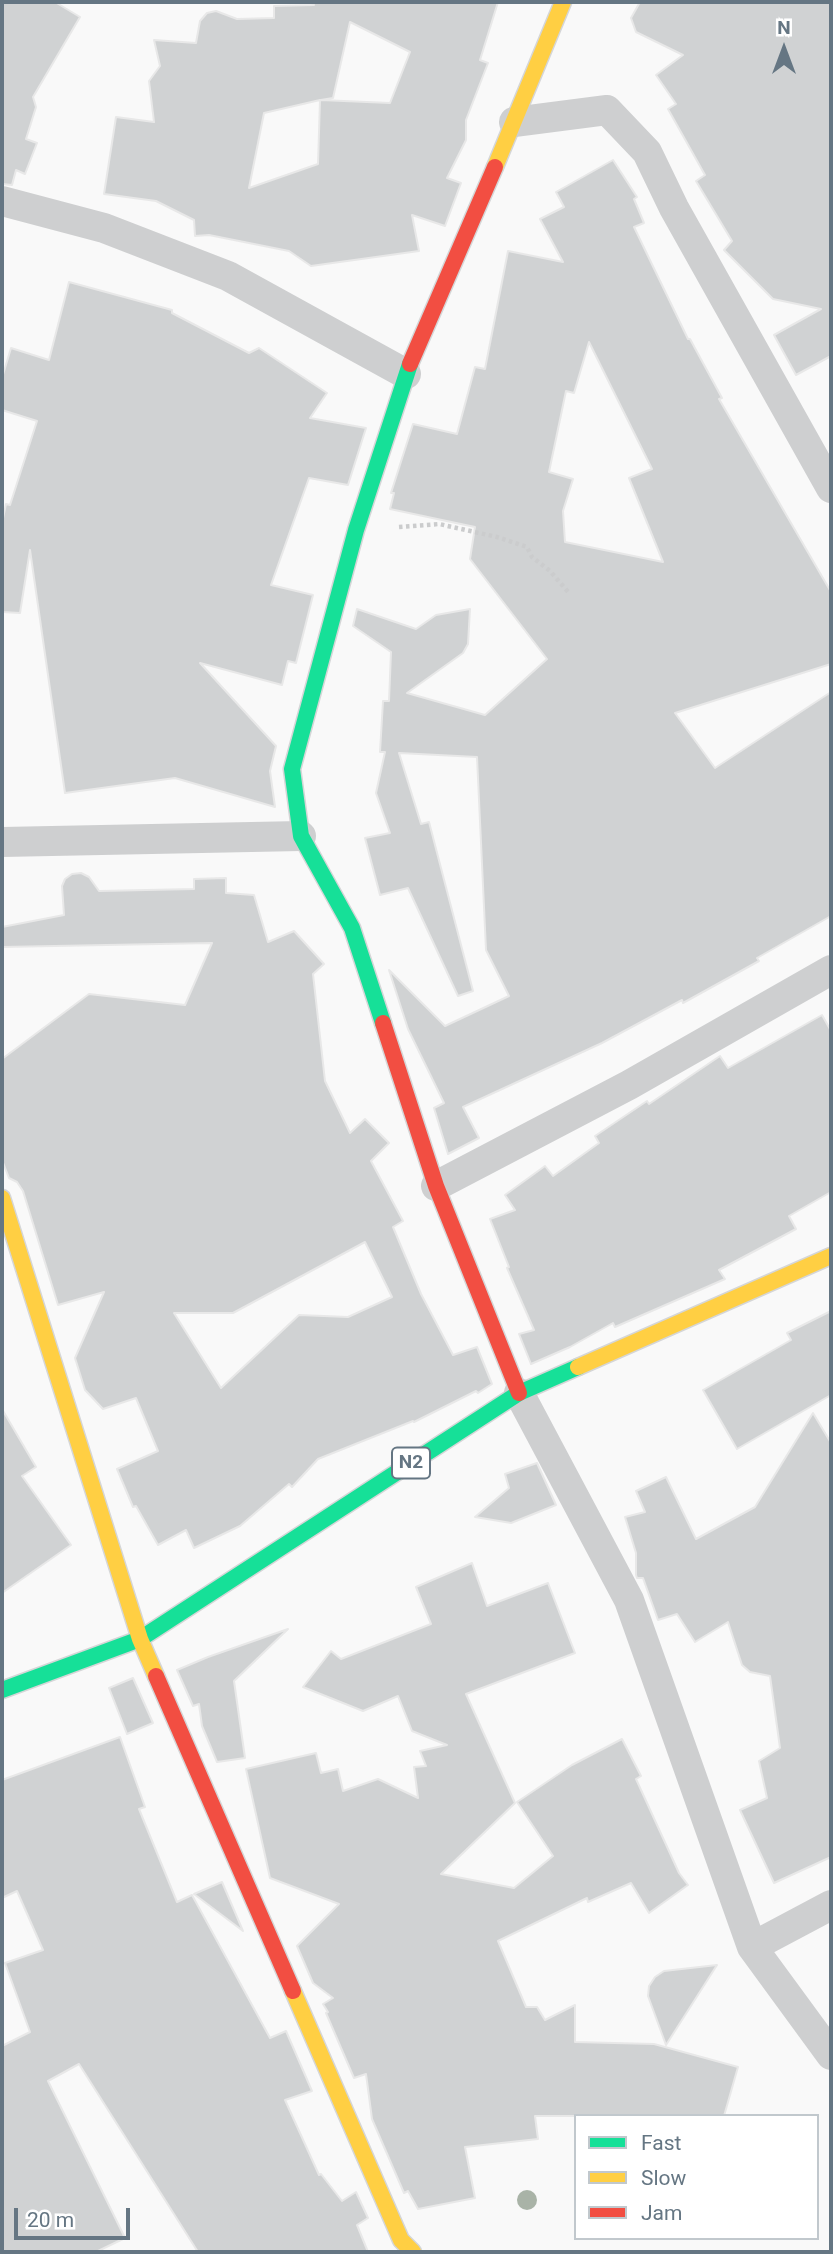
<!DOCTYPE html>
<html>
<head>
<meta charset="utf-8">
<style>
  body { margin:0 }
  #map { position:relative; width:833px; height:2254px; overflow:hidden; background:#f9f9f9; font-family:Roboto,sans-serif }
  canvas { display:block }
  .frame { position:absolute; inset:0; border:4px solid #657683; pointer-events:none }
  .legend { position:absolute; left:574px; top:2114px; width:245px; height:126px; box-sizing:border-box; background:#fff; border:2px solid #c1c8cd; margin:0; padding:9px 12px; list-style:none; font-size:21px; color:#657683 }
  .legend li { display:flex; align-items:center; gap:14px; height:35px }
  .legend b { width:35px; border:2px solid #c1c8cd }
  .north { position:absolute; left:749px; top:14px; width:70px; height:70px; -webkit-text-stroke:5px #fff; paint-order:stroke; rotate:0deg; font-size:19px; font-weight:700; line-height:28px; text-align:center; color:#657683 }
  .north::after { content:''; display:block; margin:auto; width:24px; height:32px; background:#657683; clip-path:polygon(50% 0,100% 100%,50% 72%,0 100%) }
  .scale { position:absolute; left:14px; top:2208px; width:116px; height:32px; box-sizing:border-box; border:4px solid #657683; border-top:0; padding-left:9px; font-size:21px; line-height:24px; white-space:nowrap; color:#657683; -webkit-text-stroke:5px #fff; paint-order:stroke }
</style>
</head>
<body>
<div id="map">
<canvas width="833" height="2254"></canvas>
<div class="frame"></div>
<ul class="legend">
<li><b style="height:9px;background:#16e098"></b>Fast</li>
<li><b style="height:9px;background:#ffcf43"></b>Slow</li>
<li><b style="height:9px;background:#f24e42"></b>Jam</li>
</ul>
<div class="north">N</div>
<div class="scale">20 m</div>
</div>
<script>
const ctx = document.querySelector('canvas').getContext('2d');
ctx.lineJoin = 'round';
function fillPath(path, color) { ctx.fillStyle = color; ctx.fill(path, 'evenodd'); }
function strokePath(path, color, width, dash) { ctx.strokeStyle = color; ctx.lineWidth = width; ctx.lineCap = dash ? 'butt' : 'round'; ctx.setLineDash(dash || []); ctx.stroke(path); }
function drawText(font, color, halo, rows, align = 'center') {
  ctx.font = font + ' Roboto,sans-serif'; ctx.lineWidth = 7; ctx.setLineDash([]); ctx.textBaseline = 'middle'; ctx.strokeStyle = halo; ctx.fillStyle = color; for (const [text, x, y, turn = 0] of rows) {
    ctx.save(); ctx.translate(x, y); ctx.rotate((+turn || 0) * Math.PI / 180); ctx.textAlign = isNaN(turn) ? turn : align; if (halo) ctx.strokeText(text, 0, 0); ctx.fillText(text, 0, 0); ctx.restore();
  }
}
const building = new Path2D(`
  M 2,2 L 55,2 L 80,17 L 33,97 L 36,107 L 26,139 L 37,143 L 25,174 L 16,170 L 12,185 L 2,184 Z
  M 311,2 L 498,2 L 480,60 L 488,63 L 466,120 L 466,140 L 447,178 L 461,183 L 445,226 L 412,215 L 419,251 L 311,266 L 289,251 L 209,235 L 195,236 L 194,220 L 156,201 L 104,194 L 116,117 L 154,122 L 149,81 L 160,66 L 154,40 L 196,43 L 200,21 L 207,13 L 216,11 L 237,19 L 274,18 L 274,6 L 314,5 ZM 350,22 L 410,52 L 390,103 L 321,100 L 333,98 ZM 320,100 L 318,164 L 249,188 L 264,113 Z
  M 640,2 L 831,2 L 831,356 L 796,375 L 774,335 L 821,309 L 773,299 L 724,250 L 732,241 L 696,181 L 705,175 L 668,109 L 676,104 L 656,75 L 683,55 L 636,32 L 631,18 Z
  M 613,160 L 637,197 L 634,199 L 644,223 L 634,227 L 688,339 L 690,339 L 722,398 L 719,399 L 831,592 L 831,664 L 675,713 L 715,768 L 831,692 L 831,916 L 757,958 L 759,961 L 683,1003 L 682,1000 L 602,1043 L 463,1107 L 479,1138 L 448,1154 L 434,1108 L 444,1103 L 408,1029 L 389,970 L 445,1026 L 509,996 L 486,950 L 477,757 L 399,753 L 421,824 L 429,822 L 473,991 L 458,996 L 408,888 L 380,895 L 365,838 L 390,833 L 376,793 L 385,752 L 380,752 L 383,701 L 389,701 L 391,652 L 353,626 L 357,609 L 416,629 L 436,615 L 470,609 L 468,644 L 463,653 L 407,693 L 485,715 L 547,659 L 470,559 L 475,527 L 390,509 L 394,493 L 391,493 L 413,424 L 457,434 L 475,367 L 485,369 L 508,251 L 563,262 L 540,219 L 564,207 L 556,192 ZM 589,342 L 652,469 L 629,478 L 663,562 L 565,542 L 563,511 L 573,479 L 549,472 L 566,391 L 574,393 Z
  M 69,282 L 172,310 L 172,313 L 249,353 L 259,348 L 327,393 L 310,418 L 366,428 L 348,485 L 309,478 L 271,585 L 313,595 L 296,663 L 288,661 L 282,685 L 200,663 L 276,746 L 270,771 L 275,807 L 175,778 L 65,793 L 30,550 L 20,613 L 2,612 L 2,523 L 6,504 L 10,505 L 37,421 L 2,410 L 2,378 L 11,348 L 49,360 Z
  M 81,873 L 89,877 L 99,891 L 194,889 L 194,879 L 226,878 L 226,893 L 254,895 L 268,942 L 294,931 L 324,964 L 313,974 L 325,1081 L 350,1133 L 365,1119 L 389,1143 L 371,1161 L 403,1221 L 393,1227 L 421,1294 L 453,1355 L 477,1347 L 492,1384 L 478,1393 L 476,1391 L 414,1422 L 413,1421 L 318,1459 L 292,1487 L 289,1484 L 240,1526 L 194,1548 L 186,1530 L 158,1545 L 136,1506 L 133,1507 L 117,1469 L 158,1451 L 136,1398 L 103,1409 L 85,1390 L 75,1358 L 104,1292 L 58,1305 L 23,1191 L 17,1182 L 9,1178 L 2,1160 L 2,1059 L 89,994 L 185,1005 L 212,943 L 2,947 L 2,927 L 64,915 L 62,886 L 65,879 L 72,874 ZM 365,1242 L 392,1297 L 348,1317 L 299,1315 L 221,1388 L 174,1313 L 233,1313 Z
  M 822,1015 L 831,1031 L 831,1192 L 789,1216 L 796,1229 L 719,1270 L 725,1279 L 615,1327 L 613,1323 L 570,1347 L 531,1364 L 519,1334 L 534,1330 L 507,1268 L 509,1267 L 490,1219 L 515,1210 L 505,1195 L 545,1166 L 553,1176 L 599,1143 L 595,1136 L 647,1101 L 649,1104 L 720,1056 L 728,1068 Z
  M 831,1311 L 831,1395 L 737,1449 L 703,1390 L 791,1340 L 787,1333 Z
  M 2,1409 L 36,1467 L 22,1476 L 71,1545 L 2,1593 Z
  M 813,1413 L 831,1443 L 831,1857 L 774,1883 L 740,1810 L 767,1798 L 759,1761 L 780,1748 L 770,1676 L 750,1672 L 742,1665 L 728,1622 L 695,1642 L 677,1614 L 658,1620 L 643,1578 L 637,1578 L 636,1575 L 636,1553 L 625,1517 L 645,1512 L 636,1491 L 666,1477 L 696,1539 L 755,1507 Z
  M 537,1463 L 556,1505 L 511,1523 L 475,1517 L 509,1488 L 505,1474 Z
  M 472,1563 L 487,1606 L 548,1583 L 575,1653 L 466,1694 L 515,1803 L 441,1874 L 514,1888 L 553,1856 L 517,1802 L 572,1765 L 622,1739 L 641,1776 L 636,1779 L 679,1873 L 688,1885 L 649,1913 L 631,1883 L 588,1902 L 587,1898 L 498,1941 L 526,2007 L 537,2007 L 545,2020 L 575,2005 L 575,2042 L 654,2044 L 738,2067 L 724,2116 L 535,2116 L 538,2139 L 465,2147 L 475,2198 L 418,2209 L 408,2191 L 404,2193 L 372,2119 L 366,2074 L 354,2078 L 326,2013 L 328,2012 L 323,2004 L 333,1998 L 313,1983 L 297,1946 L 339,1904 L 270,1878 L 246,1769 L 316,1753 L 321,1773 L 338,1769 L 343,1791 L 378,1779 L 418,1798 L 414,1767 L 426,1766 L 420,1751 L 447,1745 L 412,1731 L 398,1696 L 363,1711 L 303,1687 L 331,1651 L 341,1659 L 431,1624 L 416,1587 Z
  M 288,1629 L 234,1681 L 245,1758 L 217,1762 L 202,1726 L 199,1704 L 193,1706 L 177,1670 L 208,1657 Z
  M 133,1678 L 153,1723 L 127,1734 L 109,1688 Z
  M 120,1737 L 145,1807 L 139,1809 L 177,1902 L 192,1895 L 270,2038 L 286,2031 L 312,2091 L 285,2100 L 319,2175 L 321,2174 L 342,2201 L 356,2192 L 368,2218 L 357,2225 L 368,2252 L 198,2252 L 79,2064 L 48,2081 L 125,2238 L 96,2252 L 2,2252 L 2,2046 L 30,2032 L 5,1963 L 43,1950 L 17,1891 L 2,1898 L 2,1780 Z
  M 222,1882 L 243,1931 L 194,1894 Z
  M 717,1965 L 666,2045 L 648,1996 L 649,1986 L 655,1977 L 664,1971 Z`);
fillPath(building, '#d0d2d3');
strokePath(building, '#e8e8e8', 2);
const fast = new Path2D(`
  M 383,1023 L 352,928 L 301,836 L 292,769 L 356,530 L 410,364
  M 2,1690 L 140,1639 L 519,1393 L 578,1367`);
const slow = new Path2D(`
  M 495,167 L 563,2
  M 2,1198 L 140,1639 L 156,1676
  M 578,1367 L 831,1256
  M 293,1991 L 401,2240 L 413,2252`);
const jam = new Path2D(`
  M 410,364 L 495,167
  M 383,1023 L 436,1186 L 519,1393
  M 156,1676 L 293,1991`);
strokePath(fast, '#d5d6d7', 19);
strokePath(slow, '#d5d6d7', 19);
strokePath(jam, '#d5d6d7', 19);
strokePath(new Path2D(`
  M 399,527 L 439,524 L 497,537 L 527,547 L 532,557 L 550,571 L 569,593`), '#cbcccd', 4.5, [3.5, 3.5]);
strokePath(new Path2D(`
  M 514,122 L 607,110 L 647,152 L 674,208 L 831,488
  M 2,201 L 104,228 L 228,276 L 406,374
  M 2,842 L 301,836
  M 436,1186 L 629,1085 L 831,970
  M 519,1393 L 629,1600 L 752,1947 L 831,2055
  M 752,1947 L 831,1905`), '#cecfd0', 30);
strokePath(fast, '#16e098', 16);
strokePath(slow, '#ffcf43', 16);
strokePath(jam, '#f24e42', 16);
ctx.fillStyle = '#a9b3a7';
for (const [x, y] of [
  [527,2200]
]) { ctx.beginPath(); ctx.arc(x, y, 10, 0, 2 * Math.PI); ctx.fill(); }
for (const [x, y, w] of [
  [411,1463,38]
]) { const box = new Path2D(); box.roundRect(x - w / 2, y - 15.5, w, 31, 5); ctx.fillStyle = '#fff'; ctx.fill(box); strokePath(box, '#657683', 2); }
drawText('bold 19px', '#657683', null, [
  ["N2",411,1463]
]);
</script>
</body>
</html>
